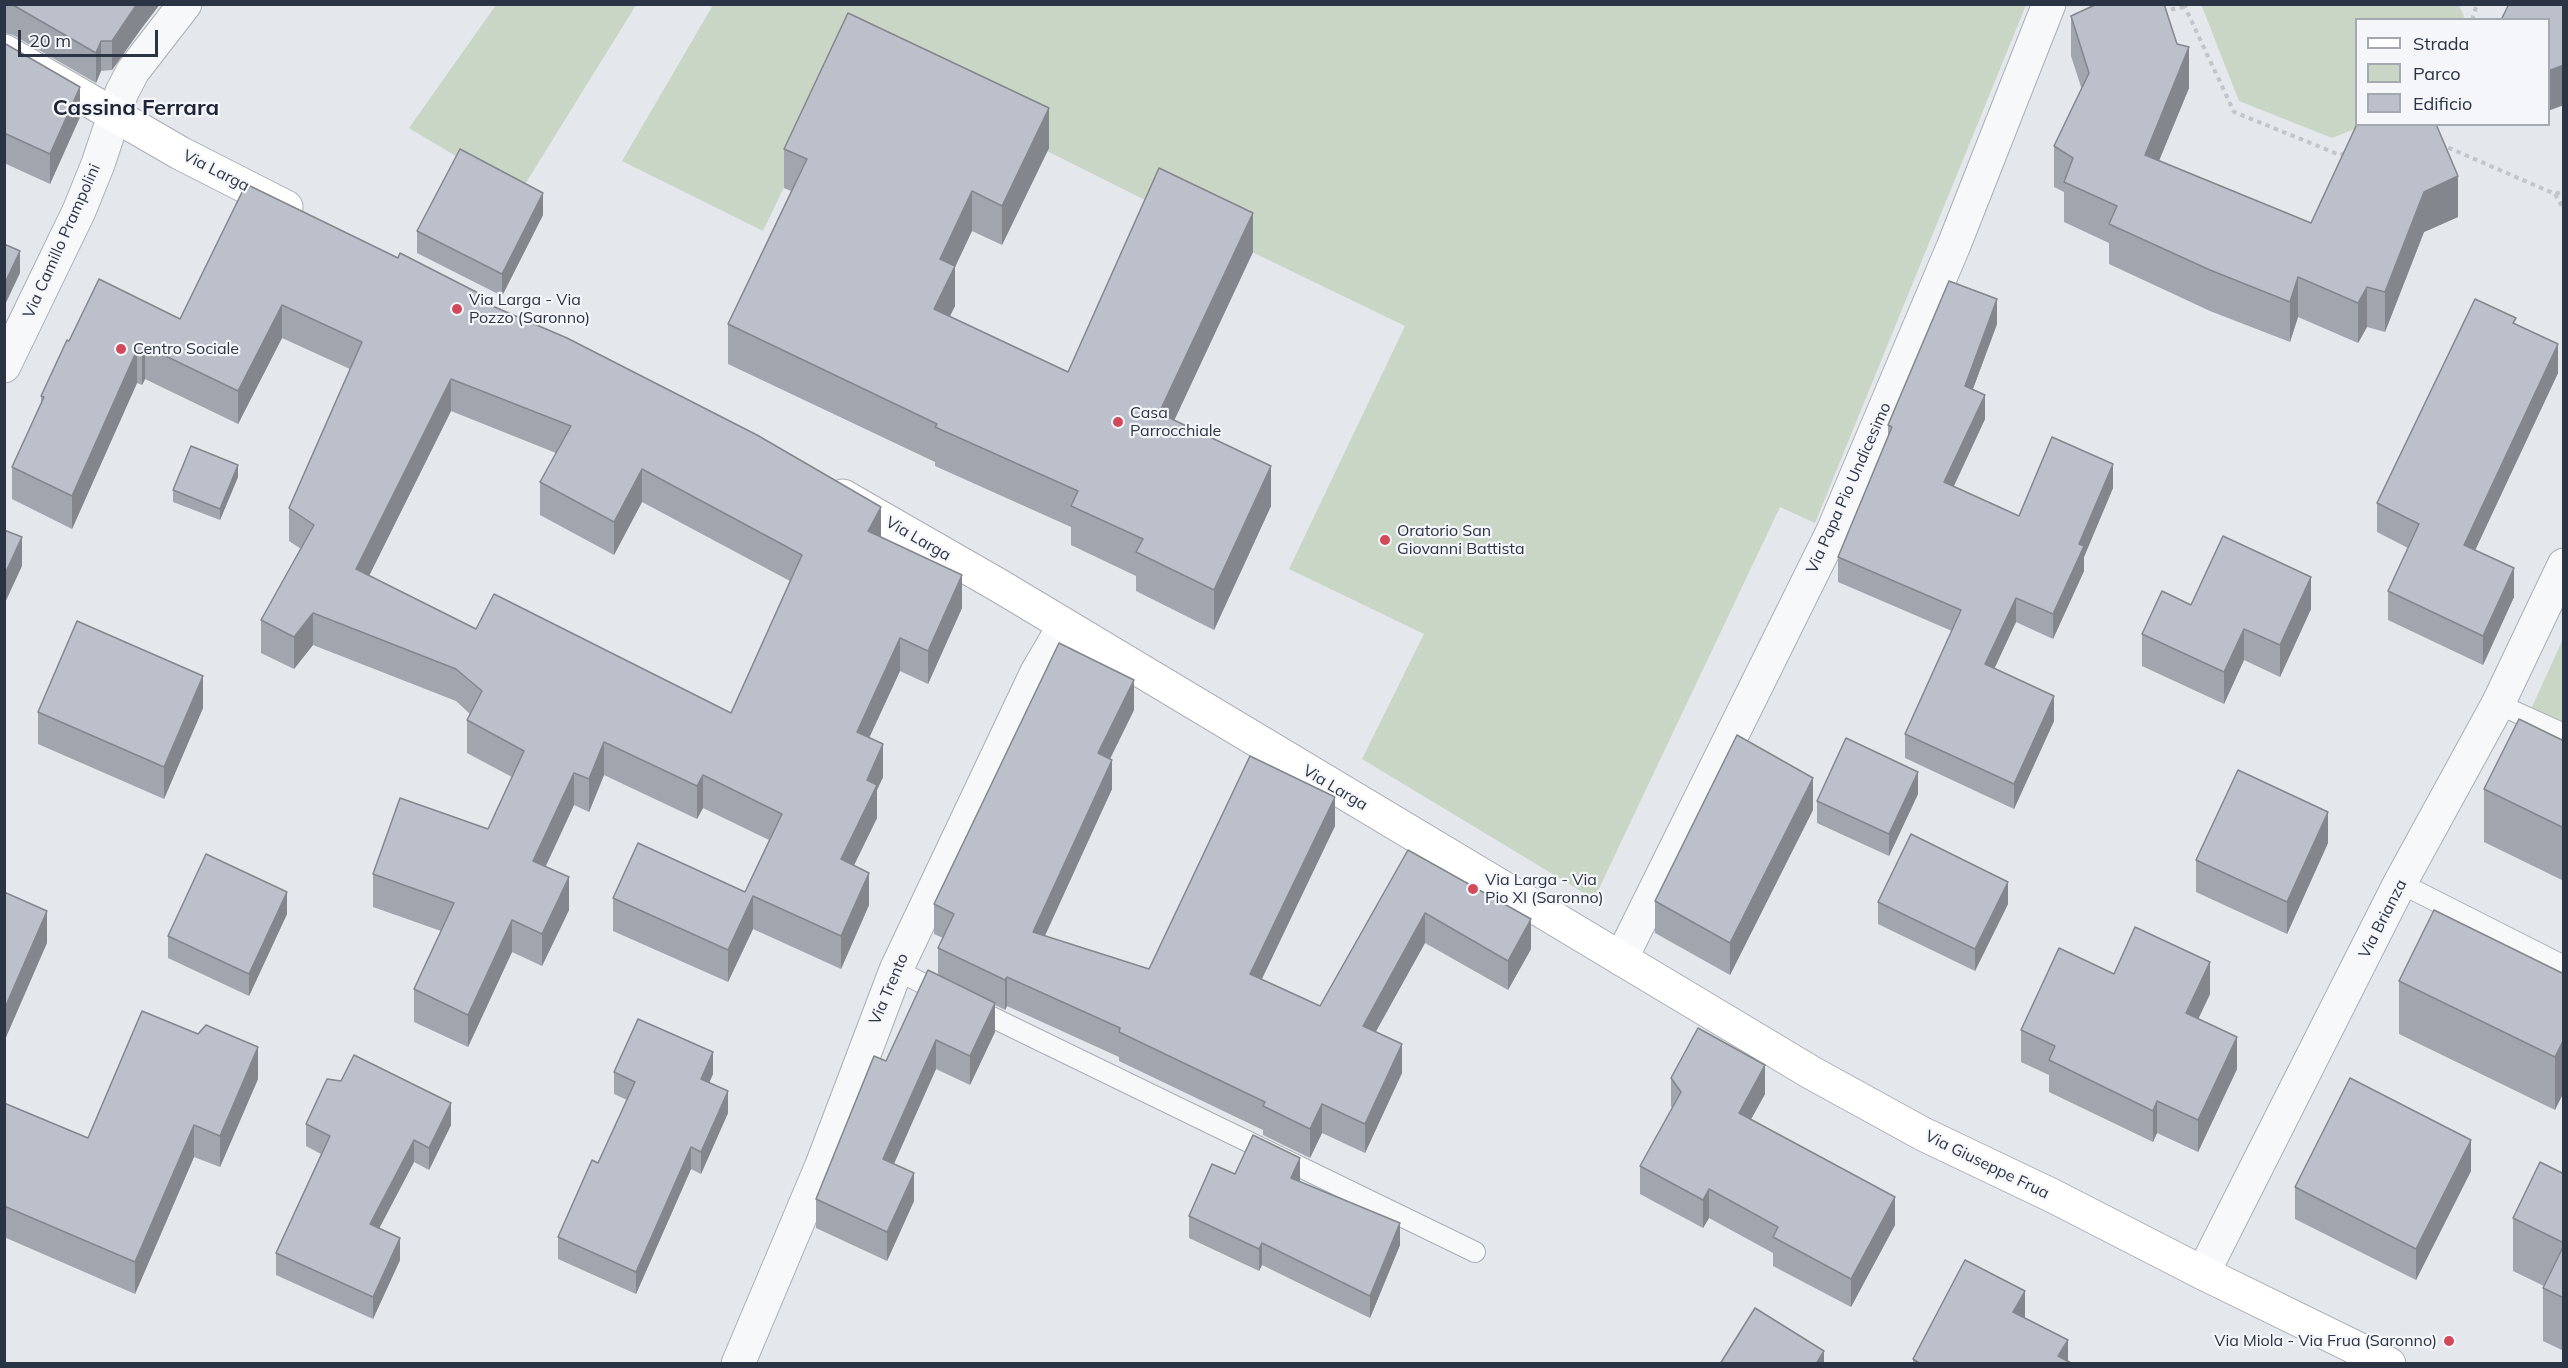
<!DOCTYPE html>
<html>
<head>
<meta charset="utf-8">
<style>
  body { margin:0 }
  #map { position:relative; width:2568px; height:1368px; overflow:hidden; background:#e4e7ec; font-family:Mulish,sans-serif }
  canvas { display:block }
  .frame { position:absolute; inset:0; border:6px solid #2b3445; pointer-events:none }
  .legend { position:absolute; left:2355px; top:18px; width:195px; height:108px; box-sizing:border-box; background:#f4f6f9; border:2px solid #a4a8b1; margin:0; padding:8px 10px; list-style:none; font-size:18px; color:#2b3445 }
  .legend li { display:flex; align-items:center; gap:12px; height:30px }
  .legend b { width:30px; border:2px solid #a4a8b1 }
  .scale { position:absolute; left:18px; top:30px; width:140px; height:27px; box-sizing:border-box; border:3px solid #2b3445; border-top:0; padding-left:8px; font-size:18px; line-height:21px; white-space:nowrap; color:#2b3445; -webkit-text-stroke:4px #f4f6f9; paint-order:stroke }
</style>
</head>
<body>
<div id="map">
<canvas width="2568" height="1368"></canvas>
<div class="frame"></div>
<ul class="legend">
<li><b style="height:8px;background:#fff"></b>Strada</li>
<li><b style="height:16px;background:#c9d6c5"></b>Parco</li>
<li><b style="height:16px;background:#bbc0ca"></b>Edificio</li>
</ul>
<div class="scale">20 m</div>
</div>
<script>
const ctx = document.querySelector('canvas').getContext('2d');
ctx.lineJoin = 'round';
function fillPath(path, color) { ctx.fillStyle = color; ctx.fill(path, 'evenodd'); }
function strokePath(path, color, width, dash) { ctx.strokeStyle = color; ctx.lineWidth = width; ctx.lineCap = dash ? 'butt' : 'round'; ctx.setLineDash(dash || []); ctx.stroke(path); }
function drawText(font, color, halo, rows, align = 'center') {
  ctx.font = font + ' Mulish,sans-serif'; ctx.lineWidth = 4.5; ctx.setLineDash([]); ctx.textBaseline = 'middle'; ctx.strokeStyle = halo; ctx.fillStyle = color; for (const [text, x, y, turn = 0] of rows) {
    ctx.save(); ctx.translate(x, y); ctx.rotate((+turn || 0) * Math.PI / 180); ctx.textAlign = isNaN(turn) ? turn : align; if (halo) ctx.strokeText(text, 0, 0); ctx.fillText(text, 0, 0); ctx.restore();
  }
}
fillPath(new Path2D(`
  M 2201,4 L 2458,4 L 2464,16 L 2463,20 L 2356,20 L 2356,124 L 2365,125 L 2332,138 L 2239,101 Z
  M 496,5 L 636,5 L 519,194 L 409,128 Z
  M 713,5 L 2026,5 L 1815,523 L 1780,507 L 1594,899 L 1362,759 L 1424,634 L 1289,569 L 1405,326 L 1159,207 L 849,52 L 763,231 L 622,161 Z
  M 2563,639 L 2563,723 L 2531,709 Z`), '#c9d6c5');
const lane = new Path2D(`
  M 2498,704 L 2564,734
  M 2400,883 L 2564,966
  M 896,970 L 944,994
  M 971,1007 L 1475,1252`);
const street = new Path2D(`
  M 4,366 L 79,211 L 98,164 L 122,92 L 133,71 L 185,4
  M 1621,959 L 1833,531 L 1954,245 L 2049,4
  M 2203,1273 L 2400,883 L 2498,704 L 2564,565
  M 738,1364 L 822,1165 L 896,970 L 1037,672 L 1064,626`);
const secondary = new Path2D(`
  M 4,51 L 180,153 L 286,207
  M 843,496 L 998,585 L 1812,1073 L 1923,1134 L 2053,1196 L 2203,1273 L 2389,1364`);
strokePath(lane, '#a9aeb7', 22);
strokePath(street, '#a9aeb7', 35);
strokePath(secondary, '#a9aeb7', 35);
strokePath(new Path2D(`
  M 2186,4 L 2185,7 L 2234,112 L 2340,155 L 2346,153
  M 2162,11 L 2185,7
  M 2472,20 L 2477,4
  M 2440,144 L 2555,194 L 2564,191
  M 2555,194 L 2564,210`), '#c2c5cb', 4, [4.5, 4.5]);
strokePath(lane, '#f7f8fa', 20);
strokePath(street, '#f7f8fa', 33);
strokePath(secondary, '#fff', 33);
fillPath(new Path2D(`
  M 4,4 L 160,4 L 141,29 L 112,70 L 101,71 L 96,83 L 13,35 L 4,33 Z
  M 2071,16 L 2189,88 L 2159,160 L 2311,223 L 2458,217 L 2424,232 L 2385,332 L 2367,327 L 2358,343 L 2298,317 L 2290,342 L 2210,311 L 2109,264 L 2109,243 L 2064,222 L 2064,192 L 2054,187 L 2054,146 L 2082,90 L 2071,56 Z
  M 4,43 L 80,117 L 50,184 L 4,163 Z
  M 1049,148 L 1002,245 L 972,231 L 955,267 L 955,306 L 949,317 L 1068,372 L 1253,252 L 1174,420 L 1271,506 L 1214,630 L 1136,591 L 1136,576 L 1071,545 L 1071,527 L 935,466 L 935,462 L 728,364 L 728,324 L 791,191 L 784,188 L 784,149 Z
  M 246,184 L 486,303 L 881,537 L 962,608 L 928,684 L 900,671 L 869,738 L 883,777 L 877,790 L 877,818 L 854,865 L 869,905 L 841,969 L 753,929 L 728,982 L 613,931 L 613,898 L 745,892 L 769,840 L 703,808 L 697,819 L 604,775 L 589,812 L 574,805 L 546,866 L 569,910 L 542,966 L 512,952 L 468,1047 L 414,1022 L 414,989 L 441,931 L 373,907 L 373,874 L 488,829 L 512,777 L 467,753 L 467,720 L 470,714 L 456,701 L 313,645 L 294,669 L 261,653 L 261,620 L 301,549 L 289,541 L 289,508 L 350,369 L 282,338 L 238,424 L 145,379 L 142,385 L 137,383 L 72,529 L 12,499 L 12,467 L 41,403 L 41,396 L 69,341 L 180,319 ZM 451,411 L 556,453 L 540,482 L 540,515 L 614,555 L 642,502 L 790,581 L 731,713 L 476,629 L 369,576 Z
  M 543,215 L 502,296 L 417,253 L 417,231 Z
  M 1997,324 L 1973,389 L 1985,419 L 1954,486 L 2019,516 L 2113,488 L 2084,557 L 2084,571 L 2053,639 L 2016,622 L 1994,668 L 2054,721 L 2014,809 L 1905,758 L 1905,734 L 1952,631 L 1838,582 L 1838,557 L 1888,438 L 1888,425 Z
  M 2516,324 L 2558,373 L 2475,550 L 2514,597 L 2483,665 L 2388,620 L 2388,591 L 2408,548 L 2377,532 L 2377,503 Z
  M 238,477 L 220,520 L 173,502 L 173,490 Z
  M 2311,609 L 2280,677 L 2244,660 L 2224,704 L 2142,666 L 2142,634 Z
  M 203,708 L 164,799 L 38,744 L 38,712 Z
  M 1134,710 L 1110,759 L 1112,789 L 1044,936 L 1149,969 L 1335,826 L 1261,979 L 1320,1006 L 1408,850 L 1531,949 L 1508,990 L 1425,943 L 1375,1032 L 1402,1073 L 1365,1153 L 1322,1133 L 1310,1158 L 1263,1135 L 1263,1130 L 1119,1061 L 1119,1057 L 1007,1006 L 1005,1010 L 995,1005 L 995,1032 L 970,1085 L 936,1069 L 894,1164 L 914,1201 L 887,1261 L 816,1228 L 816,1199 L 886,1061 L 938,975 L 938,948 L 943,938 L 934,934 L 934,904 Z
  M 2564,741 L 2564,881 L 2484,842 L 2484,789 Z
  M 1918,794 L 1889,856 L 1817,823 L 1817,801 Z
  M 1813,810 L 1730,975 L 1655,933 L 1655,901 Z
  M 2328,843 L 2287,934 L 2196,892 L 2196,860 Z
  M 1878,902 L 2008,904 L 1975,971 L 1878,924 Z
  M 287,914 L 249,996 L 168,958 L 168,936 Z
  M 2114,974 L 2210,994 L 2198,1019 L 2237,1069 L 2198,1152 L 2157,1133 L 2153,1142 L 2049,1092 L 2049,1075 L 2021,1062 L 2021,1030 Z
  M 2564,974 L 2555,1110 L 2399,1034 L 2399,981 Z
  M 614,1072 L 713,1074 L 709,1083 L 728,1113 L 701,1174 L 691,1169 L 636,1294 L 558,1259 L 558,1237 L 598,1163 L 627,1100 L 614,1094 Z
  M 1671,1078 L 1765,1094 L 1751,1119 L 1895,1225 L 1851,1307 L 1773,1266 L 1773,1253 L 1709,1218 L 1703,1228 L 1640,1194 L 1640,1166 L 1672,1108 L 1671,1106 Z
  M 258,1079 L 220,1167 L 194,1157 L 135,1294 L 4,1237 L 4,1103 L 88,1138 Z
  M 306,1124 L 451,1125 L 429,1170 L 414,1162 L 379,1228 L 400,1260 L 373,1319 L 276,1275 L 276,1253 L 321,1154 L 306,1146 Z
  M 2471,1171 L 2416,1280 L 2295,1219 L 2295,1187 Z
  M 1235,1174 L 1300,1180 L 1300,1181 L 1400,1245 L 1370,1318 L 1262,1265 L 1259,1271 L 1189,1238 L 1189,1216 Z
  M 2564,1174 L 2564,1351 L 2543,1341 L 2543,1288 L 2544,1286 L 2513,1271 L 2513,1218 Z
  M 2025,1318 L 2068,1361 L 2073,1364 L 1913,1364 L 1913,1359 Z`), '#a1a5ae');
fillPath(new Path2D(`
  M 137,4 L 160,4 L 141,29 L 112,70 L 112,41 Z
  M 101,41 L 101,71 L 96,83 L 96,53 Z
  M 2189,47 L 2189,88 L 2145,195 L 2145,155 Z
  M 2564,65 L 2564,105 L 2548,111 L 2548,71 Z
  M 80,87 L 80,117 L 50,184 L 50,154 Z
  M 1049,108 L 1049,148 L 1002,245 L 1002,206 Z
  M 2458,176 L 2458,217 L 2424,232 L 2385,332 L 2385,292 L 2424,192 Z
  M 972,191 L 972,231 L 955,267 L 955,306 L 934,349 L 934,309 L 940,259 Z
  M 543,193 L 543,215 L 502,296 L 502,274 Z
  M 1253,213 L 1253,252 L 1159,453 L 1159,413 Z
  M 20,251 L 20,273 L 4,307 L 4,285 Z
  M 2298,277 L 2298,317 L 2290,342 L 2290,302 Z
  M 2367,287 L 2367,327 L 2358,343 L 2358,303 Z
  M 1997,299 L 1997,324 L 1965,410 L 1965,386 Z
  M 282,305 L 282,338 L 238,424 L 238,391 Z
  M 2558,344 L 2558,373 L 2464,574 L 2464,545 Z
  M 145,346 L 145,379 L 142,385 L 142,353 Z
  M 137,350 L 137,383 L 72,529 L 72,496 Z
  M 451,379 L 451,411 L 356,602 L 356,569 Z
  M 1985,395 L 1985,419 L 1944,507 L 1944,482 Z
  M 2113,464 L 2113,488 L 2084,557 L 2084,571 L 2053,639 L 2053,614 L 2079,544 Z
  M 238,465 L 238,477 L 220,520 L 220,509 Z
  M 1271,466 L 1271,506 L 1214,630 L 1214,590 Z
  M 642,469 L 642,502 L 614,555 L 614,522 Z
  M 881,507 L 881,539 L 868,531 Z
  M 22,537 L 22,566 L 4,605 L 4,576 Z
  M 2514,568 L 2514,597 L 2483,665 L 2483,636 Z
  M 962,575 L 962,608 L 928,684 L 928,651 Z
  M 2311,577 L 2311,609 L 2280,677 L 2280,645 Z
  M 2016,598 L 2016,622 L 1985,689 L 1985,664 Z
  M 313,613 L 313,645 L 294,669 L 294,637 Z
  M 2244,629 L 2244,660 L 2224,704 L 2224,672 Z
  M 900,638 L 900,671 L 857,764 L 857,732 Z
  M 203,676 L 203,708 L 164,799 L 164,767 Z
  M 1134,680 L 1134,710 L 1098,783 L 1098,753 Z
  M 2054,696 L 2054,721 L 2014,809 L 2014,784 Z
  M 604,742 L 604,775 L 589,812 L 589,779 Z
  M 883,744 L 883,777 L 877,790 L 877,818 L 841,892 L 841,859 L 867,780 Z
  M 1112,760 L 1112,789 L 1033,962 L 1033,932 Z
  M 1918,772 L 1918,794 L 1889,856 L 1889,834 Z
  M 574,773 L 574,805 L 533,893 L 533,861 Z
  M 703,775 L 703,808 L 697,819 L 697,786 Z
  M 1813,778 L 1813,810 L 1730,975 L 1730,943 Z
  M 1335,797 L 1335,826 L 1250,1004 L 1250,974 Z
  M 2328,812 L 2328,843 L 2287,934 L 2287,902 Z
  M 869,873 L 869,905 L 841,969 L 841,936 Z
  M 569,877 L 569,910 L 542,966 L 542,934 Z
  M 2008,882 L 2008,904 L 1975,971 L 1975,949 Z
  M 287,892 L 287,914 L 249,996 L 249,974 Z
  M 753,896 L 753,929 L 728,982 L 728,950 Z
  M 47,911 L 47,943 L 4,1042 L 4,1010 Z
  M 1425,913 L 1425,943 L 1363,1055 L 1363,1026 Z
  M 1531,919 L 1531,949 L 1508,990 L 1508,961 Z
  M 512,920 L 512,952 L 468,1047 L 468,1015 Z
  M 2210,962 L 2210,994 L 2186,1045 L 2186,1013 Z
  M 1007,977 L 1007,1006 L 1005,1010 L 1005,980 Z
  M 995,1003 L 995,1032 L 970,1085 L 970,1056 Z
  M 2237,1037 L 2237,1069 L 2198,1152 L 2198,1120 Z
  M 2564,1039 L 2564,1092 L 2555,1110 L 2555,1057 Z
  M 936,1040 L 936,1069 L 883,1188 L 883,1159 Z
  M 1402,1044 L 1402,1073 L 1365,1153 L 1365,1124 Z
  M 258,1047 L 258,1079 L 220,1167 L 220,1136 Z
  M 713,1052 L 713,1074 L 701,1101 L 701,1079 Z
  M 1765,1065 L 1765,1094 L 1739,1141 L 1739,1113 Z
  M 728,1091 L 728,1113 L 701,1174 L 701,1152 Z
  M 2157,1101 L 2157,1133 L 2153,1142 L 2153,1111 Z
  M 451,1103 L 451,1125 L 429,1170 L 429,1148 Z
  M 1322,1104 L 1322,1133 L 1310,1158 L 1310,1129 Z
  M 194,1125 L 194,1157 L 135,1294 L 135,1262 Z
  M 414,1140 L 414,1162 L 370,1246 L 370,1224 Z
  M 2471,1140 L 2471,1171 L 2416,1280 L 2416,1249 Z
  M 691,1147 L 691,1169 L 636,1294 L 636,1272 Z
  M 1300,1158 L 1300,1180 L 1291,1200 L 1291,1178 Z
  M 914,1173 L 914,1201 L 887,1261 L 887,1232 Z
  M 1709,1189 L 1709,1218 L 1703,1228 L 1703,1200 Z
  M 1895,1197 L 1895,1225 L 1851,1307 L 1851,1279 Z
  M 1400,1223 L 1400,1245 L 1370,1318 L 1370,1296 Z
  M 400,1238 L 400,1260 L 373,1319 L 373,1297 Z
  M 1262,1243 L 1262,1265 L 1259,1271 L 1259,1249 Z
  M 2025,1291 L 2025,1320 L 2013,1312 Z
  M 2068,1340 L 2068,1364 L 2058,1356 Z
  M 1824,1351 L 1824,1364 L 1816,1364 Z`), '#83868d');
const building = new Path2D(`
  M 10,4 L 137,4 L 112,41 L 101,41 L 96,53 L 13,5 Z
  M 2097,4 L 2164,4 L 2177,44 L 2189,47 L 2145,155 L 2311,223 L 2357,124 L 2436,124 L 2458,176 L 2424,192 L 2385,292 L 2367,287 L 2358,303 L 2298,277 L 2290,302 L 2210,270 L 2109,224 L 2117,206 L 2064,182 L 2073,158 L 2054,146 L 2089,73 L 2071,16 Z
  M 2509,4 L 2564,4 L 2564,65 L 2548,71 L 2548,20 L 2501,20 Z
  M 848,13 L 1049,108 L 1002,206 L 972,191 L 940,259 L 955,266 L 934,309 L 1068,372 L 1159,168 L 1253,213 L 1159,413 L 1271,466 L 1214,590 L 1136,552 L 1143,539 L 1071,506 L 1078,491 L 935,427 L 937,424 L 728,324 L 807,159 L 784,149 Z
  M 4,43 L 80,87 L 50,154 L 4,133 Z
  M 460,149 L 543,193 L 502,274 L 417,231 Z
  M 246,184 L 398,258 L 400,253 L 486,297 L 483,302 L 567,338 L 757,435 L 881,507 L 868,531 L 962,575 L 928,651 L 900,638 L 857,732 L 883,744 L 867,780 L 877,785 L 841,859 L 869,873 L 841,936 L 753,896 L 728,950 L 613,898 L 638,843 L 745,892 L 782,814 L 703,775 L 697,786 L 604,742 L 589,779 L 574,773 L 533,861 L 569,877 L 542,934 L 512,920 L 468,1015 L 414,989 L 454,903 L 373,874 L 400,798 L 488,829 L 524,751 L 467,720 L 482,691 L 456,669 L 313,613 L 294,637 L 261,620 L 314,525 L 289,508 L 362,342 L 282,305 L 238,391 L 145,346 L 142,353 L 137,350 L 72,496 L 12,467 L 44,397 L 41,396 L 67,340 L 69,341 L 99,279 L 180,319 ZM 451,379 L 571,426 L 540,482 L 614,522 L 642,469 L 802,555 L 731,713 L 494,594 L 476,629 L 356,569 Z
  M 4,244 L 20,251 L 4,285 Z
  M 1949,281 L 1997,299 L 1965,386 L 1985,395 L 1944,482 L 2019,516 L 2052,437 L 2113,464 L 2079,544 L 2084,546 L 2053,614 L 2016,598 L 1985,664 L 2054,696 L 2014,784 L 1905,734 L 1961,610 L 1838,557 L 1892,427 L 1888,425 Z
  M 2475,299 L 2516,318 L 2513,323 L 2558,344 L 2464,545 L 2514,568 L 2483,636 L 2388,591 L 2419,524 L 2377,503 Z
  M 191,446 L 238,465 L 220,509 L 173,490 Z
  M 4,530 L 22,537 L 4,576 Z
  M 2223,536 L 2311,577 L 2280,645 L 2244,629 L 2224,672 L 2142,634 L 2162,591 L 2191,605 Z
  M 77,621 L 203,676 L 164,767 L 38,712 Z
  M 1059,643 L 1134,680 L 1098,753 L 1112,760 L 1033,932 L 1149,969 L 1250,756 L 1335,797 L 1250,974 L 1320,1006 L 1408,850 L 1531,919 L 1508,961 L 1425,913 L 1363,1026 L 1402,1044 L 1365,1124 L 1322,1104 L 1310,1129 L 1263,1106 L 1265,1102 L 1119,1032 L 1120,1028 L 1007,977 L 1005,980 L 938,948 L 954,914 L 934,904 Z
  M 2519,719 L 2564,741 L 2564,828 L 2484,789 Z
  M 1737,735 L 1813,778 L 1730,943 L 1655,901 Z
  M 1846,738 L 1918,772 L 1889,834 L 1817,801 Z
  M 2238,770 L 2328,812 L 2287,902 L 2196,860 Z
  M 1911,834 L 2008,882 L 1975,949 L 1878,902 Z
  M 206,854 L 287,892 L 249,974 L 168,936 Z
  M 4,892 L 47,911 L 4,1010 Z
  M 2434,910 L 2564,974 L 2564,1039 L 2555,1057 L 2399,981 Z
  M 2135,927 L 2210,962 L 2186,1013 L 2237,1037 L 2198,1120 L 2157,1101 L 2153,1111 L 2049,1060 L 2055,1046 L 2021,1030 L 2059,948 L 2114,974 Z
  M 928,970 L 995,1003 L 970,1056 L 936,1040 L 883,1159 L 914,1173 L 887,1232 L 816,1199 L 874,1056 L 886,1061 Z
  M 142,1011 L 198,1034 L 206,1025 L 258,1047 L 220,1136 L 194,1125 L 135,1262 L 4,1206 L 4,1103 L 88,1138 Z
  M 638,1019 L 713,1052 L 701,1079 L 728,1091 L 701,1152 L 691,1147 L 636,1272 L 558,1237 L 592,1160 L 598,1163 L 635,1082 L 614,1072 Z
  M 1698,1028 L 1765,1065 L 1739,1113 L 1895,1197 L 1851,1279 L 1773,1237 L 1778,1227 L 1709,1189 L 1703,1200 L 1640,1166 L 1681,1092 L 1671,1078 Z
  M 354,1055 L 451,1103 L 429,1148 L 414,1140 L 370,1224 L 400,1238 L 373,1297 L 276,1253 L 330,1136 L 306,1124 L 327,1079 L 341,1081 Z
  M 2350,1078 L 2471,1140 L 2416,1249 L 2295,1187 Z
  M 1253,1135 L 1300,1158 L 1291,1178 L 1400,1223 L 1370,1296 L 1262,1243 L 1259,1249 L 1189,1216 L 1212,1164 L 1235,1174 Z
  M 2540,1162 L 2564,1174 L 2564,1243 L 2513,1218 Z
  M 2564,1245 L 2564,1298 L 2543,1288 Z
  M 1965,1260 L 2025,1291 L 2013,1312 L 2068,1340 L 2058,1356 L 2073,1364 L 1921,1364 L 1913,1359 Z
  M 1755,1308 L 1824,1351 L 1816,1364 L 1720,1364 Z`);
fillPath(building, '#bbc0ca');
strokePath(building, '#83868d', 1.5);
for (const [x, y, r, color] of [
  [457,309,6,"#d1495b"],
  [121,349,6,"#d1495b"],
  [1118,422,6,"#d1495b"],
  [1385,540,6,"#d1495b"],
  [1473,889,6,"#d1495b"],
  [2449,1341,6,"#d1495b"]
]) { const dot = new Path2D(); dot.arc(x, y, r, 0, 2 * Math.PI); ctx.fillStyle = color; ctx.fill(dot); strokePath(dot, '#f4f6f9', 2); }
drawText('16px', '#2b3445', '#f4f6f9', [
  ["Via Larga",216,171,27],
  ["Via Camillo Prampolini",62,241,-66],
  ["Via Papa Pio Undicesimo",1849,488,-66],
  ["Via Larga",918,539,30],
  ["Via Larga",1335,788,31],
  ["Via Brianza",2383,919,-63],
  ["Via Trento",889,989,-67],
  ["Via Giuseppe Frua",1987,1165,26]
]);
drawText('16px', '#2b3445', '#f4f6f9', [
  ["Via Larga - Via",469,300],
  ["Pozzo (Saronno)",469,318],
  ["Centro Sociale",133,349],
  ["Casa",1130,413],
  ["Parrocchiale",1130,431],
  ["Oratorio San",1397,531],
  ["Giovanni Battista",1397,549],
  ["Via Larga - Via",1485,880],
  ["Pio XI (Saronno)",1485,898],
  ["Via Miola - Via Frua (Saronno)",2437,1341,"right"]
], 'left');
drawText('bold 22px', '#1d2536', '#f4f6f9', [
  ["Cassina Ferrara",136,108]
]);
</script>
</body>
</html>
